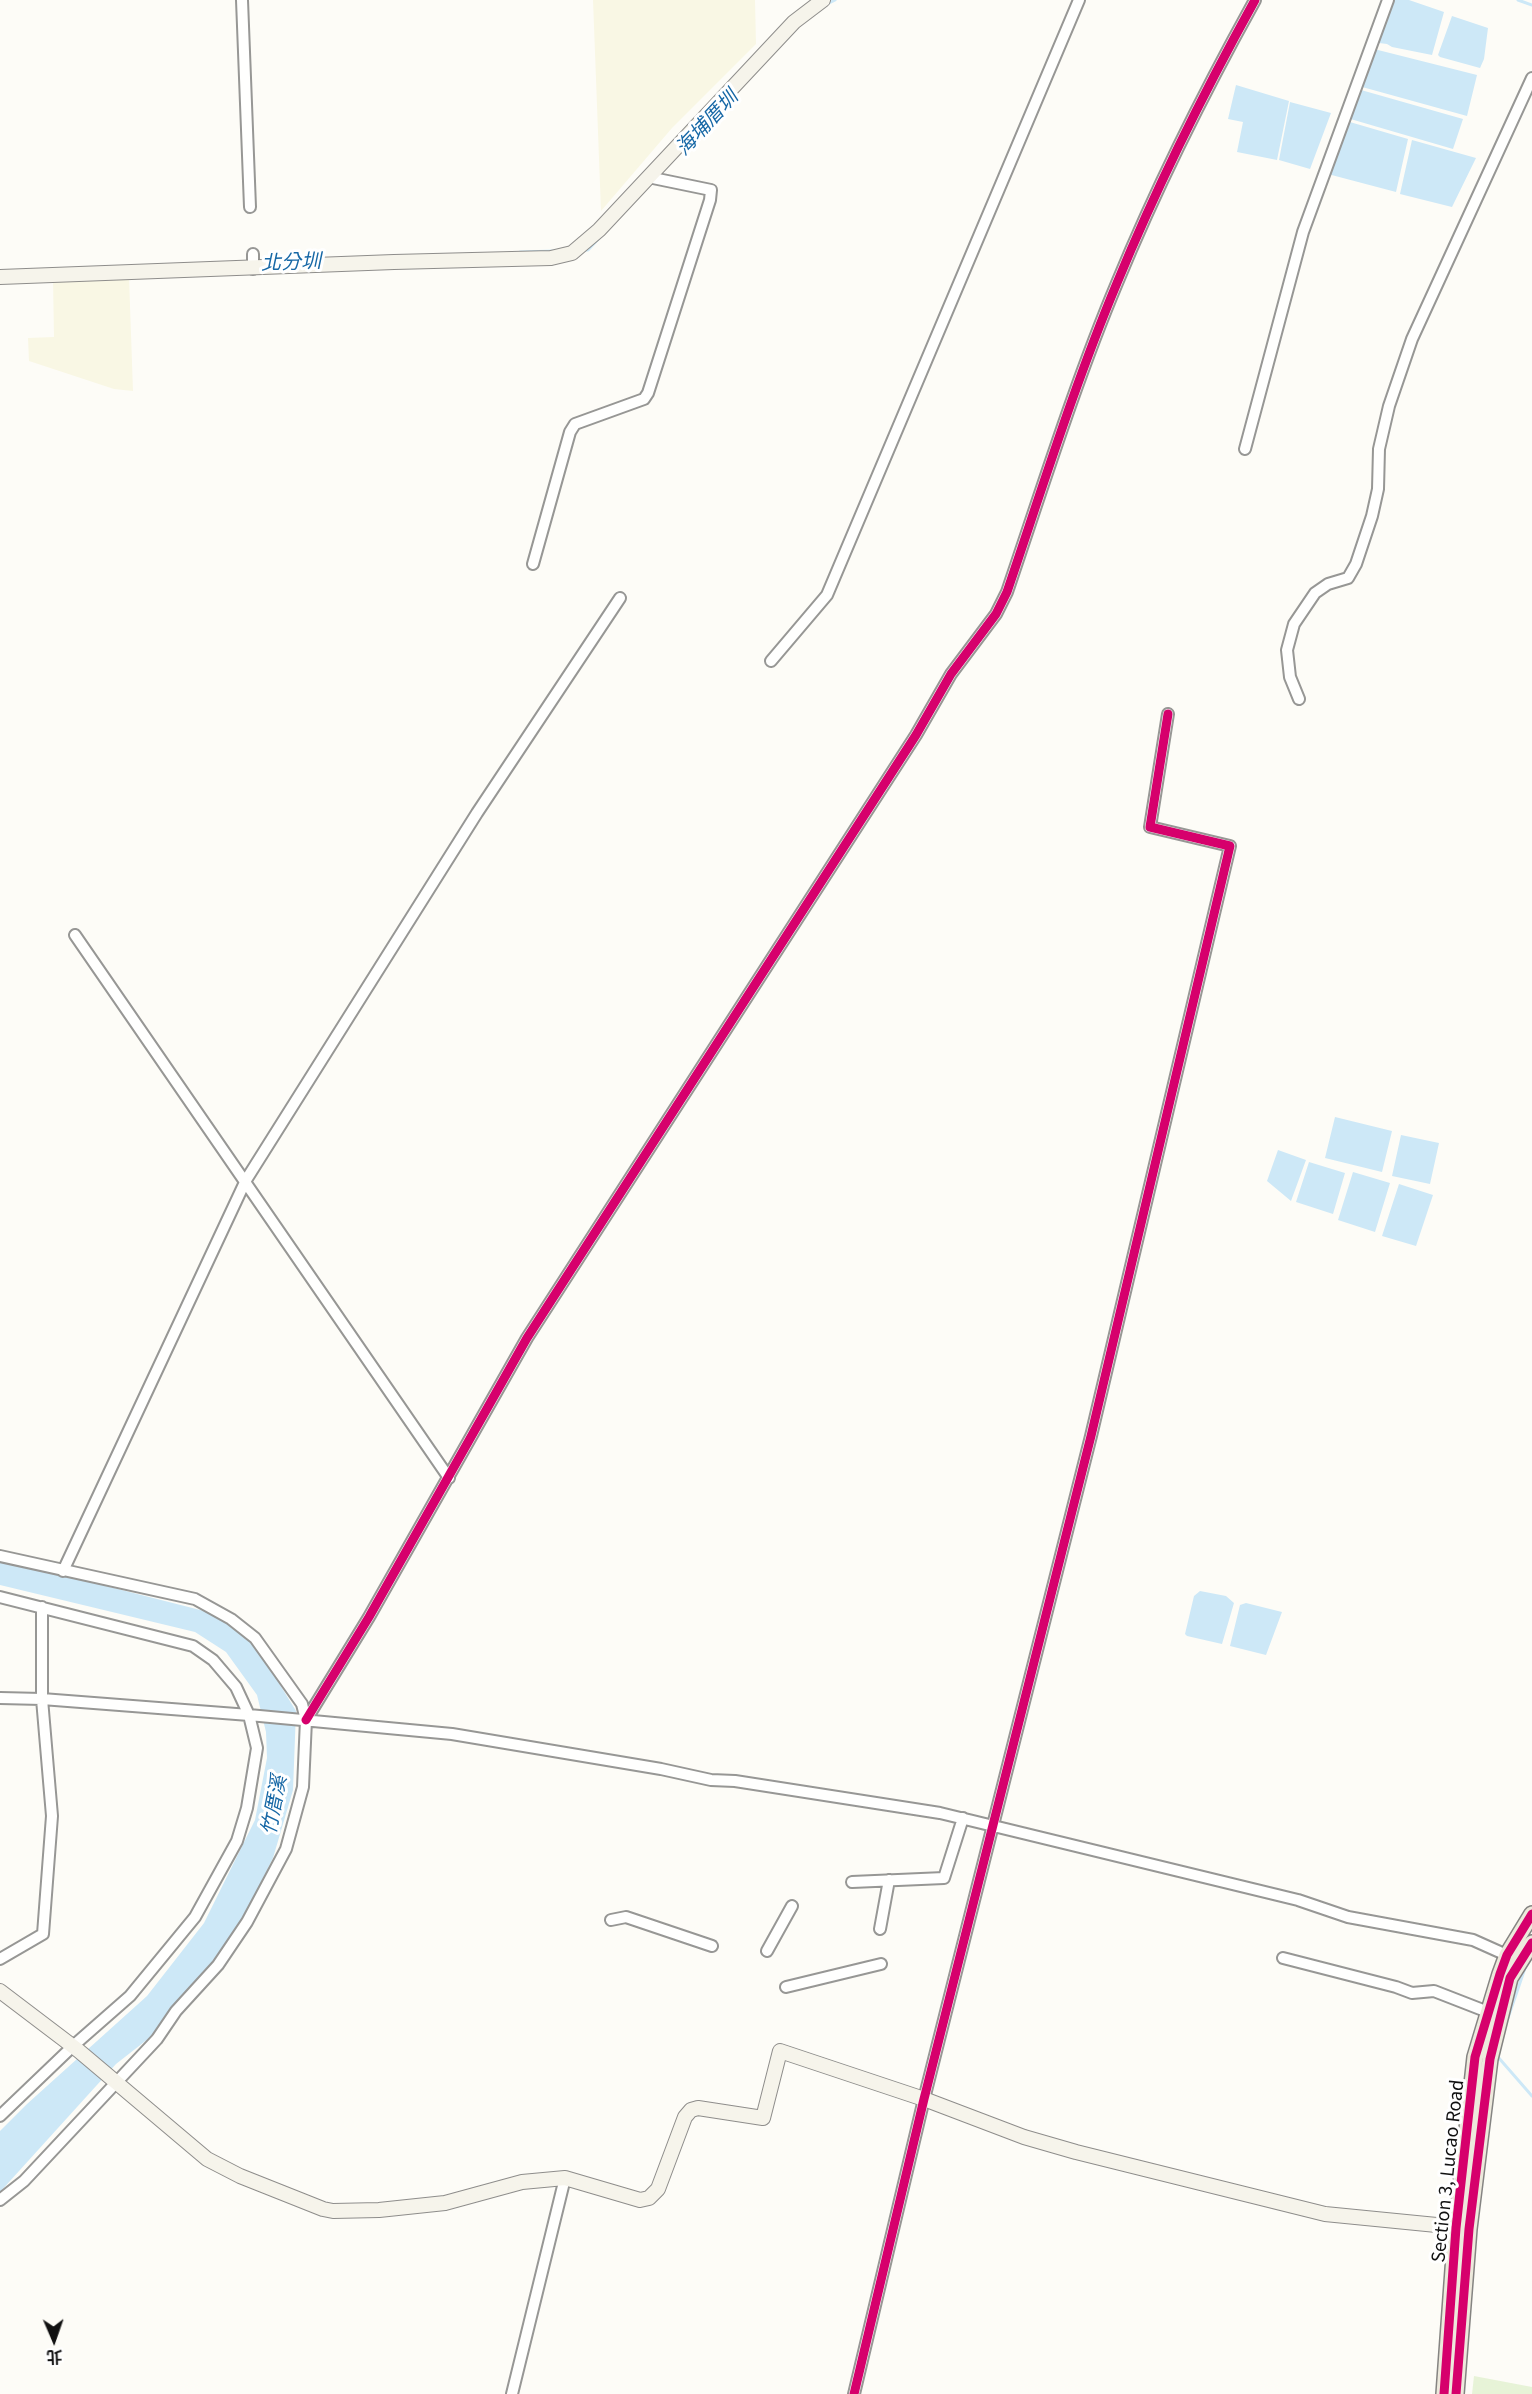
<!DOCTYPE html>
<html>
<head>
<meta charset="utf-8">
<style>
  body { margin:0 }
  #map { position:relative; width:1532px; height:2394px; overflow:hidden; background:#fdfcf7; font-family:Georgia,"Noto Sans TC",serif }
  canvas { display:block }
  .north { position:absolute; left:24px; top:2310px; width:60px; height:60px; -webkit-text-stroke:4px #fff; paint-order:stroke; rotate:178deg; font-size:16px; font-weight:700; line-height:24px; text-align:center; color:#111 }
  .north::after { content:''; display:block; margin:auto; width:21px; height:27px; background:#111; clip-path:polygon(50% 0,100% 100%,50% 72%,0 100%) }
</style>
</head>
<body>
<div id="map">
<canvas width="1532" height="2394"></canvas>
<div class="north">北</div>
</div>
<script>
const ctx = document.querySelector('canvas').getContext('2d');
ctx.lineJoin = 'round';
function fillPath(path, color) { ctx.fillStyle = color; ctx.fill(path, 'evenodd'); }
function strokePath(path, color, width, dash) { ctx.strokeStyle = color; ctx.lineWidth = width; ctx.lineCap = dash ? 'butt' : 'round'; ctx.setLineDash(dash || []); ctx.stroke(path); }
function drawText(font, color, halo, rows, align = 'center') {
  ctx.font = font + ' Georgia,"Noto Sans TC",serif'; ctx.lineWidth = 6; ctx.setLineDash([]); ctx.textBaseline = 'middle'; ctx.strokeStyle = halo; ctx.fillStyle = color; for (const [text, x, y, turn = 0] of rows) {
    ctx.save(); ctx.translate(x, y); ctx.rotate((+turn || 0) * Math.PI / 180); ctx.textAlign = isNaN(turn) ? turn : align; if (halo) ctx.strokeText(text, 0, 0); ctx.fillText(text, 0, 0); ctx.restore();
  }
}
fillPath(new Path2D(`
  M 593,0 L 755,0 L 756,44 L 672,128 L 601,211 Z
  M 129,277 L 133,391 L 114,389 L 29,361 L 28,338 L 54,337 L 53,279 Z`), '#f9f7e4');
fillPath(new Path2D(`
  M 1474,2376 L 1532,2387 L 1532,2394 L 1472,2394 Z`), '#e7f3d7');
fillPath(new Path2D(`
  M 1386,0 L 1409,0 L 1444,12 L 1432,55 L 1392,47 L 1387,44 L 1371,42 Z
  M 1452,16 L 1488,28 L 1484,59 L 1480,68 L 1440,57 L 1438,55 Z
  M 1367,49 L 1378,50 L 1477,75 L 1467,116 L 1355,85 Z
  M 1236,85 L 1289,101 L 1277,160 L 1237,152 L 1243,122 L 1228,119 Z
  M 1354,88 L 1463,119 L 1453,149 L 1347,118 Z
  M 1290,102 L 1331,113 L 1310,169 L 1279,160 Z
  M 1343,120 L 1408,139 L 1396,192 L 1324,173 Z
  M 1412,140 L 1476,158 L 1452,207 L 1400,194 Z
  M 1335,1117 L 1392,1131 L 1382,1172 L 1325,1158 Z
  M 1401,1135 L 1439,1143 L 1430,1184 L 1392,1176 Z
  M 1278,1150 L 1306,1160 L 1291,1201 L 1267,1181 Z
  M 1309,1162 L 1345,1173 L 1333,1214 L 1296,1202 Z
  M 1353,1172 L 1390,1183 L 1375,1232 L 1338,1220 Z
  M 1399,1184 L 1433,1195 L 1416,1246 L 1382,1236 Z
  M 0,1559 L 212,1613 L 254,1642 L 296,1711 L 293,1790 L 273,1858 L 237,1932 L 162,2028 L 116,2064 L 0,2192 L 0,2131 L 27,2104 L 147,1996 L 204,1923 L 255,1820 L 267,1758 L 266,1732 L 257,1695 L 226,1652 L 195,1632 L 0,1585 Z
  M 1200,1591 L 1226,1596 L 1234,1603 L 1222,1644 L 1187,1636 L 1185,1634 L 1194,1596 Z
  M 1246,1603 L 1282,1612 L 1266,1655 L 1230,1646 L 1240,1605 Z`), '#cde8f7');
strokePath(new Path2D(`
  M 1518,0 L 1532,5
  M 827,4 L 835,0
  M 583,250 L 588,250 L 601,236
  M 520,252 L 556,251
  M 1508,2018 L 1525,1968
  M 1498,2057 L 1532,2096`), '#cde8f7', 3);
const street = new Path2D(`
  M 242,0 L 250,207
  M 253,254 L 253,269
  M 1245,449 L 1303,232 L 1388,0
  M 533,564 L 570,432 L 575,424 L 644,399 L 648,393 L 710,200 L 711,190 L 648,177
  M 771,661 L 827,595 L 1079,0
  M 1299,699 L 1290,677 L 1287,650 L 1294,624 L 1315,593 L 1328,584 L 1348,578 L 1356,564 L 1372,516 L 1378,489 L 1379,449 L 1389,406 L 1412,339 L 1532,78
  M 75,935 L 449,1478
  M 0,1556 L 195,1599 L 231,1619 L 255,1638 L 302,1704 L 306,1720 L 303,1787 L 286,1849 L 247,1922 L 218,1965 L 176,2011 L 157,2039 L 24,2181 L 0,2200
  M 63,1571 L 246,1180 L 477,813 L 620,598
  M 0,1597 L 193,1646 L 213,1660 L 236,1687 L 249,1715 L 257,1748 L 247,1808 L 237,1841 L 195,1917 L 130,1996 L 73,2046 L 0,2116
  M 0,1698 L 42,1699 L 249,1715 L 452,1734 L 661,1769 L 711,1780 L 735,1781 L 940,1813 L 1298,1900 L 1348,1917 L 1473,1940 L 1511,1957
  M 306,1720 L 369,1617 L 527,1338 L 916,735 L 951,674 L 996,614 L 1007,592 C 1042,489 1075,383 1117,283 C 1157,186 1204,92 1255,0
  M 852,1882 L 944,1878 L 963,1818
  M 611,1920 L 626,1917 L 712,1946
  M 880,1929 L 889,1880
  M 767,1951 L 792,1906
  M 1283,1958 L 1396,1987 L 1412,1993 L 1434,1991 L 1488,2012
  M 0,1959 L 43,1934 L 52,1816 L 42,1699 L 42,1607
  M 786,1987 L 881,1964
  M 512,2394 L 565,2178
  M 854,2394 L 924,2099 L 1091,1436 L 1230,846 L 1150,827 L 1168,714`);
const secondary = new Path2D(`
  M 0,277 L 394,262 L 551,258 L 572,253 L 599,230 L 794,22 L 823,0
  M 0,1991 L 79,2051 L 207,2159 L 240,2176 L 323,2209 L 333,2211 L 379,2210 L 445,2203 L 522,2182 L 565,2178 L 640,2200 L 649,2198 L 658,2189 L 685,2117 L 691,2110 L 698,2108 L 763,2118 L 780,2051 L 924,2099 L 1024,2137 L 1076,2152 L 1325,2214 L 1467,2228`);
const primary = new Path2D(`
  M 1444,2394 L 1456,2228 L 1475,2057 L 1500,1974 L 1507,1955 L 1532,1914
  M 1456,2394 L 1469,2229 L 1490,2059 L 1510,1978 L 1532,1943`);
strokePath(street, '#979795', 14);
strokePath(secondary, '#8e8d8b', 16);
strokePath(primary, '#858482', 18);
strokePath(street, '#fffffe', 10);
strokePath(secondary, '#f6f4eb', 14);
strokePath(primary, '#ede9dc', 15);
strokePath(new Path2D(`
  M 306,1720 L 369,1617 L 527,1338 L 916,735 L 951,674 L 996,614 L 1007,592 C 1042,489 1075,383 1117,283 C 1157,186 1204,92 1255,0
  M 854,2394 L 924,2099 L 1091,1436 L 1230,846 L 1150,827 L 1168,714
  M 1444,2394 L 1456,2228 L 1475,2057 L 1500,1974 L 1507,1955 L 1532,1914
  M 1456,2394 L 1469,2229 L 1490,2059 L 1510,1978 L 1532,1943`), '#d6006c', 9);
drawText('18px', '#111', '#fff', [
  ["Section 3, Lucao Road",1447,2171,-84]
]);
drawText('italic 20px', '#1768a6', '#fff', [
  ["海埔厝圳",706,122,-47],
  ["北分圳",291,261,-2],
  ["竹厝溪",273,1805,-79]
]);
</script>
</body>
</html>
